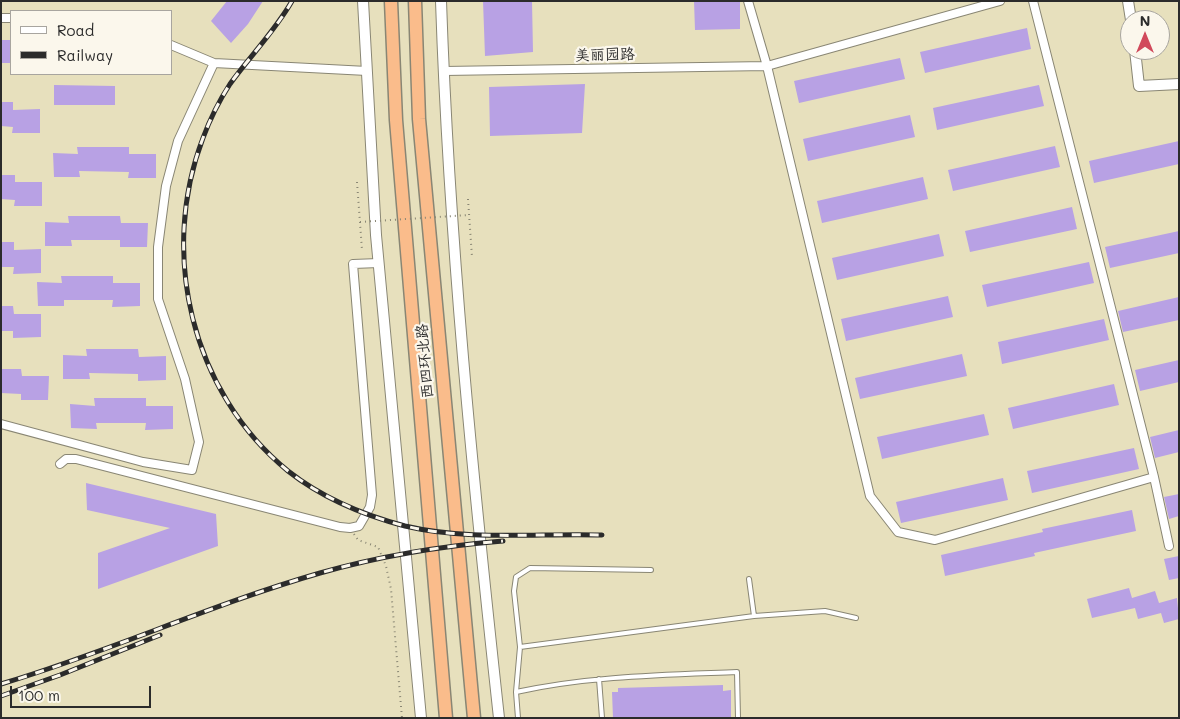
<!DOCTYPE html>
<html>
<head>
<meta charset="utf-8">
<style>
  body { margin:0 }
  #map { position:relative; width:1180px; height:719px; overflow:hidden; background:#e7e0bd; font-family:Mali,sans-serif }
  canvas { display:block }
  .frame { position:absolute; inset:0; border:2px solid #2b2b2b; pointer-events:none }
  .legend { position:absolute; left:10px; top:10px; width:162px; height:65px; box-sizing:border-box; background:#fbf7ec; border:1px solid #a8a59f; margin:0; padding:6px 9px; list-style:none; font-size:15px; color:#2b2b2b }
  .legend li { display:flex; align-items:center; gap:10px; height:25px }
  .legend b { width:25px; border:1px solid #a8a59f }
  .north { position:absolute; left:1120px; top:10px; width:50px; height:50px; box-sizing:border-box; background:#fbf7ec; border:1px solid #a8a59f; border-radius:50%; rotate:0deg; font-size:14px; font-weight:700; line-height:20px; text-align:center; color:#2b2b2b }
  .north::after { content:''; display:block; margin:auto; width:18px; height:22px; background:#d1495b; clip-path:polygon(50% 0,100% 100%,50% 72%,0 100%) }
  .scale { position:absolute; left:10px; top:686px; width:141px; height:22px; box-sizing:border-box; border:2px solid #2b2b2b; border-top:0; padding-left:6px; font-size:15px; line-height:18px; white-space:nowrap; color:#2b2b2b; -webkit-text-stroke:4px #fbf7ec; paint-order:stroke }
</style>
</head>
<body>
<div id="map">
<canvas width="1180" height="719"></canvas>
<div class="frame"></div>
<ul class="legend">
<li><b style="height:6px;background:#fff"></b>Road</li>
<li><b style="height:6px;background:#2b2b2b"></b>Railway</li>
</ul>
<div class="north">N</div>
<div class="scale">100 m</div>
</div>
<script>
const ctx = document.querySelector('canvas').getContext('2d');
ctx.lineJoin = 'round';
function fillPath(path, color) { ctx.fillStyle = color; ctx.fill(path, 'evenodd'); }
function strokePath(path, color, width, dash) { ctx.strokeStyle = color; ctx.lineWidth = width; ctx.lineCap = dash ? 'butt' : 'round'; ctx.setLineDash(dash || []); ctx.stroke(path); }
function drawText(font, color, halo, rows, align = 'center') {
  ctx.font = font + ' Mali,"LXGW WenKai TC",sans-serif'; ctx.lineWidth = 4.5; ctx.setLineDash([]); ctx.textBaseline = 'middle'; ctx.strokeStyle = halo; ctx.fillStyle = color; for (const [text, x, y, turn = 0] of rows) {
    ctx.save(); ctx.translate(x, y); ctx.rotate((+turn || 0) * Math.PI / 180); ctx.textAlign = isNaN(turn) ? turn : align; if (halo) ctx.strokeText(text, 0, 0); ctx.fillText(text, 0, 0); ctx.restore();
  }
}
fillPath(new Path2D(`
  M 227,1 L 263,1 L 248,24 L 231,43 L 211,21 Z
  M 483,1 L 532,1 L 533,52 L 485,56 Z
  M 694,1 L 740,1 L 740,29 L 695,30 Z
  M 1027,28 L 1031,49 L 925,73 L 920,52 Z
  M 1,40 L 11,40 L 11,63 L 1,63 Z
  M 900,58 L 905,79 L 799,103 L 794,81 Z
  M 585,84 L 582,133 L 490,136 L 489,87 Z
  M 54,85 L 115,86 L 115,105 L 54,105 Z
  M 1039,85 L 1044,106 L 937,130 L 933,108 Z
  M 1,102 L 13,102 L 13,110 L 40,109 L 40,133 L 12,133 L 13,127 L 1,126 Z
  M 910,115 L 915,137 L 808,161 L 803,139 Z
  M 1179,141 L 1179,164 L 1094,183 L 1089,161 Z
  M 1055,146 L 1060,167 L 953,191 L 948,170 Z
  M 77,147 L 129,147 L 129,154 L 156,154 L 156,178 L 128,178 L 129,172 L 79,171 L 80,177 L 54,177 L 53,153 L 78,154 Z
  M 1,175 L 15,175 L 15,182 L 42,182 L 42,206 L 14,206 L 15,200 L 1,199 Z
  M 923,177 L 928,199 L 822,223 L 817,201 Z
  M 1072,207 L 1077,229 L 970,252 L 965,231 Z
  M 68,216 L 120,216 L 121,223 L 148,223 L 147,247 L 120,247 L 120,240 L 71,240 L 72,246 L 45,246 L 45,222 L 69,223 Z
  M 1179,231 L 1179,253 L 1110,268 L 1105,247 Z
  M 939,234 L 944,256 L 837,280 L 832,258 Z
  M 1,242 L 14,242 L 14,250 L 41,249 L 41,273 L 13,274 L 14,267 L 1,267 Z
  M 1089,262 L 1094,283 L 987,307 L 982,285 Z
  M 61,276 L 113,276 L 113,283 L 140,283 L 140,306 L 112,307 L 113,300 L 64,300 L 64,306 L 38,306 L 37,282 L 62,283 Z
  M 948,296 L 953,317 L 846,341 L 841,319 Z
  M 1179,297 L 1179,320 L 1123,332 L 1118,311 Z
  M 1,306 L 13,306 L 14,314 L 41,314 L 41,337 L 13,338 L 13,331 L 1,331 Z
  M 1104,319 L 1109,340 L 1002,364 L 998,342 Z
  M 86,349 L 138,349 L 139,357 L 166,356 L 166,380 L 138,381 L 138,374 L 89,373 L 90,379 L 63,379 L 63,355 L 87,356 Z
  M 962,354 L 967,376 L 860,399 L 855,378 Z
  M 1179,360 L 1179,382 L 1140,391 L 1135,370 Z
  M 1,369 L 21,369 L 22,376 L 49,376 L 48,400 L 21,400 L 21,394 L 1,393 Z
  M 1114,384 L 1119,405 L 1013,429 L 1008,408 Z
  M 94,398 L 146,398 L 146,406 L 173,406 L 173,429 L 145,430 L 146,423 L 96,423 L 97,429 L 71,428 L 70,404 L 95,406 Z
  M 984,414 L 989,435 L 882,459 L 877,437 Z
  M 1179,430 L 1179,452 L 1155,458 L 1150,437 Z
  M 1134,448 L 1139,469 L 1032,493 L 1027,471 Z
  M 1003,478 L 1008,500 L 901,523 L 896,502 Z
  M 86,483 L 216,514 L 218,546 L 98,589 L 98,553 L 170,528 L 87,510 Z
  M 1179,494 L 1179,516 L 1169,519 L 1164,497 Z
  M 1132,510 L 1136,531 L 1034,553 L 1035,556 L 945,576 L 941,555 L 1043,532 L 1042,529 Z
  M 1179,556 L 1179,578 L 1169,580 L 1164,559 Z
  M 1129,588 L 1132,598 L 1155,591 L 1159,603 L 1177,598 L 1179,619 L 1164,623 L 1161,613 L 1138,619 L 1135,608 L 1092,618 L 1087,599 Z
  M 723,685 L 723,691 L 731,690 L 731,718 L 613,718 L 612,692 L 618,692 L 618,688 Z`), '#b8a1e4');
const service = new Path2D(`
  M 749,579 L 754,616
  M 520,647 L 514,591 L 516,577 L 530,568 L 651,570
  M 599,679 L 602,718
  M 516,692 C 589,676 663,675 737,672 L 738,718
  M 518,718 L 516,692 L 520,647 L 754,616 L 825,611 L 856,618`);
const minor = new Path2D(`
  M 748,1 L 767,66 L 870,496 L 898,532 L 935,540 L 1154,477
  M 1033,1 L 1154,477 L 1169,546
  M 1,18 L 11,18
  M 171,45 L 214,63 L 367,71
  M 444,71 L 767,66 L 1000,1
  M 1,424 L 143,462 L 192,470 L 199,442 L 185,379 L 158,299 L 158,247 L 166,186 L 178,141 L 214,63
  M 60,464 L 66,459 L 76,459 L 340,527 L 350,528 L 359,526 L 370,507 L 372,495 L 353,264 L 379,263`);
const tertiary = new Path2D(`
  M 363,1 L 376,235 L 421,718
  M 441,1 C 449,241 473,480 499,718
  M 1128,1 L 1131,20
  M 1135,50 L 1139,86 L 1179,84`);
const trunk = new Path2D(`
  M 391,1 L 396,120 L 446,718
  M 415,1 L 419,119 L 474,718`);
strokePath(service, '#898674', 6);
strokePath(minor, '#898674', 10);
strokePath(tertiary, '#898674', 12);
strokePath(trunk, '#898674', 15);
strokePath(new Path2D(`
  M 357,182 L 362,250
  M 468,199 L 472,257
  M 354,534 L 358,540 L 378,547 L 386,566 L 391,589 L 402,718`), '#898674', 2, [1, 4]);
strokePath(service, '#fff', 4);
strokePath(minor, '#fff', 8);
strokePath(tertiary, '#fff', 10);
strokePath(trunk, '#fabc8b', 12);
const rail = new Path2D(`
  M 292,1 C 275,31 250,56 230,84 C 219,101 210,119 203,138 C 159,253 191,392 288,471 C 321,497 363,515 405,526 C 469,541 537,533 602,535
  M 1,684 C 109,652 212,604 320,573 C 380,556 441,546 503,541
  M 1,696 L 60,675 L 160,635`);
strokePath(rail, '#2b2b2b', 5);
strokePath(rail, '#fbf7ec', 3, [9]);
strokePath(new Path2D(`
  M 360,222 L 469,215`), '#898674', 2, [1, 4]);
drawText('15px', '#2b2b2b', '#fbf7ec', [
  ["美丽园路",605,55,-1],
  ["西四环北路",425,361,-95]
]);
</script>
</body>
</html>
